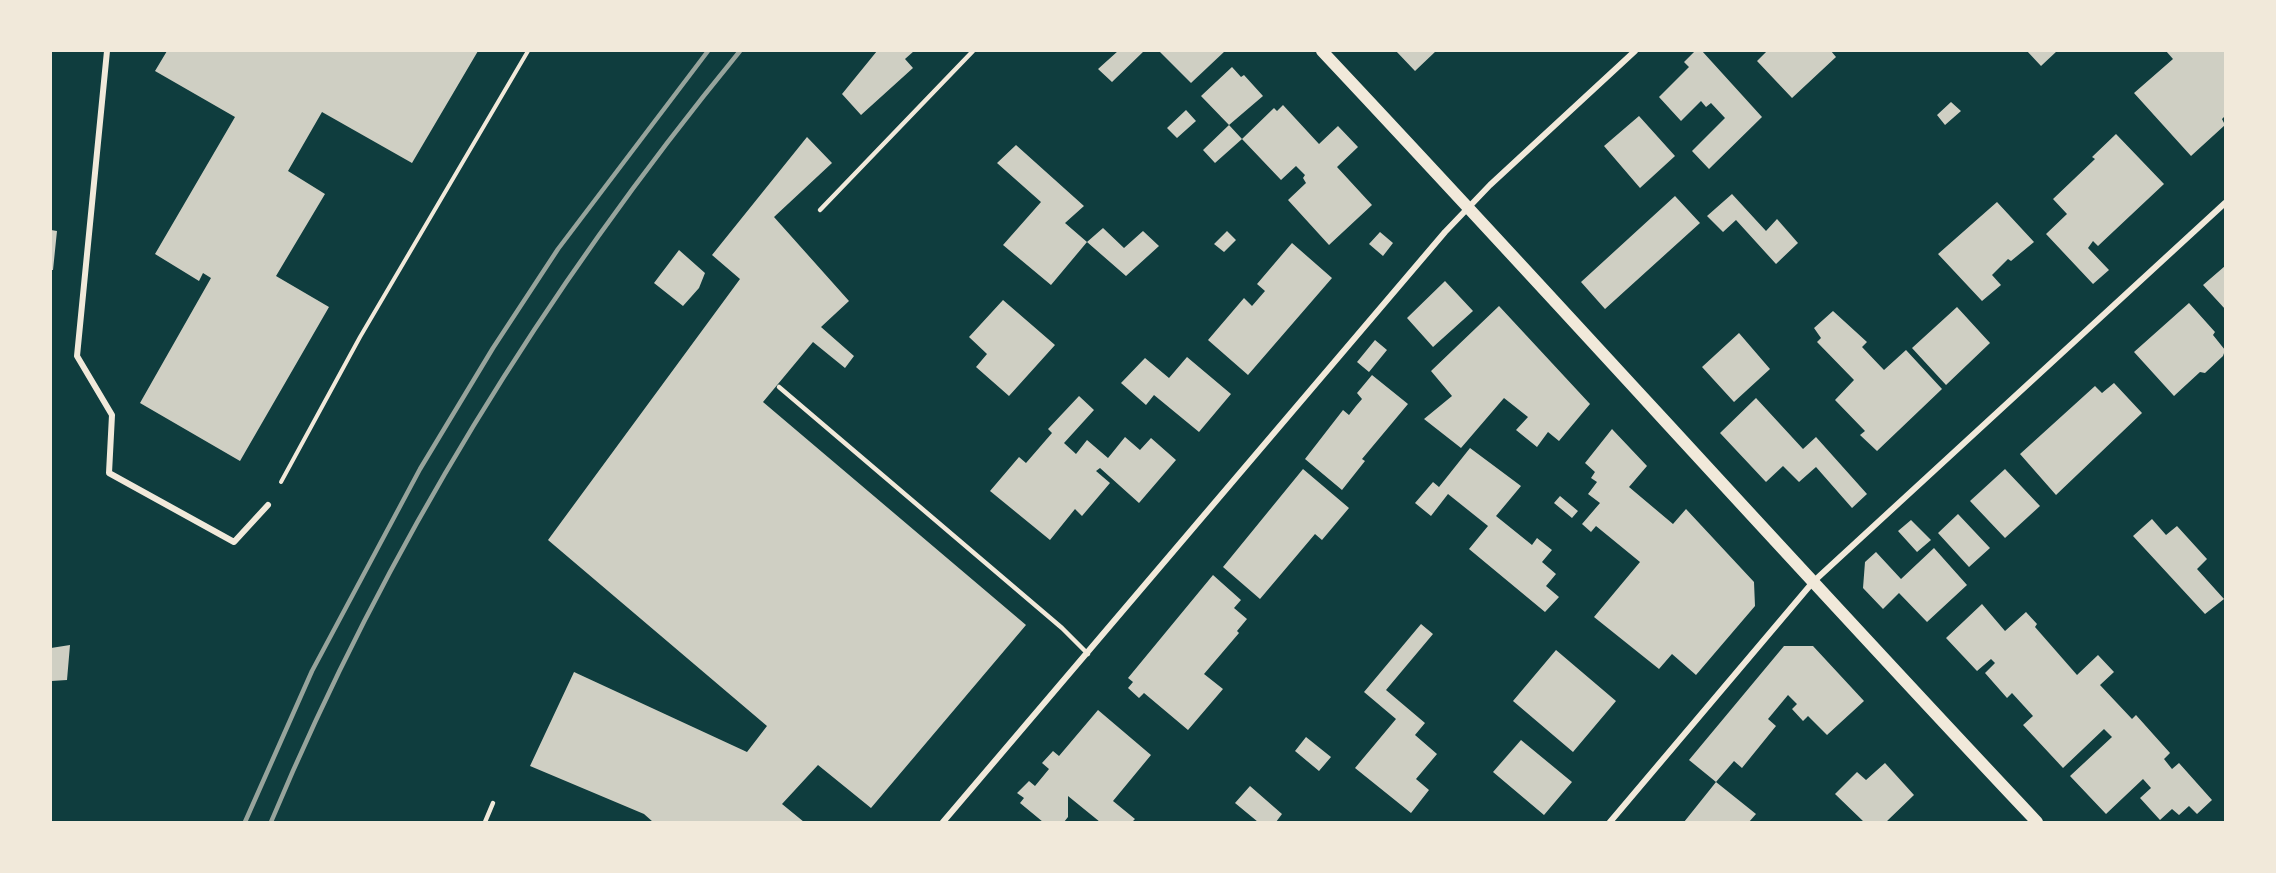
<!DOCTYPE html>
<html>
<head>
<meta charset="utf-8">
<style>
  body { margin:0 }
  #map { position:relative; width:2276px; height:873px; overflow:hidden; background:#0f3d3e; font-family:"Crimson Pro",serif }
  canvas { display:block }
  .frame { position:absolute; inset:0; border:52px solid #f1e9da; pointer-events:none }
</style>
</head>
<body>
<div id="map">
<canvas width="2276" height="873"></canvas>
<div class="frame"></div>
</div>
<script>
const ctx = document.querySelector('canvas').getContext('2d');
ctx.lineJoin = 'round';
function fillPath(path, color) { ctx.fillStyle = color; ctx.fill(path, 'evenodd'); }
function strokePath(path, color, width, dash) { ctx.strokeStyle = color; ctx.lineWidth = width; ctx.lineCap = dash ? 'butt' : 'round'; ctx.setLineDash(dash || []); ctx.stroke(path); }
fillPath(new Path2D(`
  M 167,51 L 478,51 L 412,163 L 322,112 L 288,171 L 325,194 L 276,276 L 329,307 L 240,461 L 140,403 L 211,278 L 203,273 L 199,281 L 155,254 L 235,117 L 155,71 Z
  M 877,51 L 914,51 L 905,59 L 913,68 L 861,115 L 842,94 Z
  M 1118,51 L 1144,51 L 1112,82 L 1098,69 Z
  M 1159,51 L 1225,51 L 1191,83 Z
  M 1396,51 L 1436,51 L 1415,71 Z
  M 1695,51 L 1702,51 L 1762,117 L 1709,169 L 1692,151 L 1725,118 L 1711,103 L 1706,107 L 1701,101 L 1681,121 L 1659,97 L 1689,67 L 1684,62 Z
  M 1767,51 L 1831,51 L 1836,57 L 1792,98 L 1757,61 Z
  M 2027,51 L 2057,51 L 2041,66 Z
  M 2166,51 L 2225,51 L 2225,116 L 2222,119 L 2225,125 L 2191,156 L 2134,93 L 2173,59 Z
  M 1232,67 L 1241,77 L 1244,75 L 1263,96 L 1229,125 L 1242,139 L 1215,163 L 1203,150 L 1229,125 L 1201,96 Z
  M 1951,102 L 1961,111 L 1945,125 L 1937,115 Z
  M 1283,105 L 1319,144 L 1338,126 L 1358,147 L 1337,167 L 1372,205 L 1329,245 L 1288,200 L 1306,183 L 1303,178 L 1305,175 L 1296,166 L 1281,180 L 1242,139 L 1274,108 L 1277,111 Z
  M 1186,110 L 1196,121 L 1177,138 L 1167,128 Z
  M 1639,116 L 1675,156 L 1640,188 L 1604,146 Z
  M 2116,134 L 2164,184 L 2098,246 L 2093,241 L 2088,248 L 2109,270 L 2093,284 L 2046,234 L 2067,214 L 2053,199 L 2095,159 L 2092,157 Z
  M 807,137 L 832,163 L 774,217 L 849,301 L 821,327 L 854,356 L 845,368 L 813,342 L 763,402 L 1026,625 L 871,808 L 818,765 L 782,804 L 804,822 L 653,822 L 644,814 L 530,766 L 574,672 L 747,752 L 767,726 L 548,540 L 740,279 L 712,255 Z
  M 1016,145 L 1084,206 L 1065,223 L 1087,242 L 1051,285 L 1003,245 L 1041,202 L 997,163 Z
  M 1732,194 L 1766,231 L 1777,219 L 1798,243 L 1776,264 L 1736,220 L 1723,232 L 1707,216 Z
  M 1675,196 L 1700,223 L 1605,309 L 1581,282 Z
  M 1997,202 L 2034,242 L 2011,261 L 2008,259 L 1992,275 L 2001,285 L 1982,301 L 1938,254 Z
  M 1103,228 L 1124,248 L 1143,231 L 1159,246 L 1126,276 L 1087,242 Z
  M 51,230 L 57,231 L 53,270 L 51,270 Z
  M 1227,231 L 1236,240 L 1224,252 L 1214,244 Z
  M 1380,232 L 1393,243 L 1383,256 L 1369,244 Z
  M 1292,243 L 1332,278 L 1248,375 L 1208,340 L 1244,298 L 1252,306 L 1265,291 L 1257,284 Z
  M 679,250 L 705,273 L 699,288 L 683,306 L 654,283 Z
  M 2225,266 L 2225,309 L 2203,285 Z
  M 1445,281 L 1473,311 L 1433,347 L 1407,318 Z
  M 1003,300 L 1055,345 L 1009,396 L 976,367 L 987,354 L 969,337 Z
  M 2189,303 L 2215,332 L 2213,335 L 2225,350 L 2223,356 L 2205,373 L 2200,372 L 2174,396 L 2134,352 Z
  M 1499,306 L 1590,404 L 1559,441 L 1548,432 L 1537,447 L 1516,430 L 1528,417 L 1504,398 L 1461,448 L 1424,419 L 1452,396 L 1431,371 Z
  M 1957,307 L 1990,343 L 1946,385 L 1912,348 Z
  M 1833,311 L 1867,342 L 1862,347 L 1884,370 L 1906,350 L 1942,389 L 1877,451 L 1860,435 L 1865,431 L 1835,400 L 1854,380 L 1817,342 L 1821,338 L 1814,328 Z
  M 1739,333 L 1770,369 L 1734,402 L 1702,367 Z
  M 1375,340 L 1387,350 L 1369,372 L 1357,362 Z
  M 1187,357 L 1231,394 L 1199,432 L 1154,395 L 1146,405 L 1121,383 L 1145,358 L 1169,378 Z
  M 1372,375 L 1408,404 L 1362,459 L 1365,461 L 1342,490 L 1305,459 L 1343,410 L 1349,415 L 1356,406 L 1362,399 L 1357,393 Z
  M 2114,383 L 2142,413 L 2056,495 L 2020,454 L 2095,386 L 2102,393 Z
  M 1079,396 L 1094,410 L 1064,443 L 1076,454 L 1087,440 L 1108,458 L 1125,437 L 1140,450 L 1151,438 L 1176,460 L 1139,503 L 1100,468 L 1096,471 L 1110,483 L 1082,516 L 1075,509 L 1050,540 L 990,491 L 1019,457 L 1026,463 L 1052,433 L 1048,429 Z
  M 1756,398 L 1803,449 L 1816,437 L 1867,494 L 1852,508 L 1816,467 L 1799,482 L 1783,466 L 1766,482 L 1720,433 Z
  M 1612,429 L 1647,466 L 1629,487 L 1673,524 L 1686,509 L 1754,582 L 1755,606 L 1696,675 L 1672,654 L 1659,669 L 1594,617 L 1640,562 L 1596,526 L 1591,532 L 1582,524 L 1600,503 L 1588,494 L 1597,482 L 1591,478 L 1595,472 L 1585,463 Z
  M 1470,448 L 1521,486 L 1496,516 L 1532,545 L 1537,538 L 1552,550 L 1542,562 L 1556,574 L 1546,586 L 1559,597 L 1545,612 L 1469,549 L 1488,526 L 1448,494 L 1431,516 L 1415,503 L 1433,482 L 1439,487 Z
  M 1303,469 L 1349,508 L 1322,540 L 1315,534 L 1260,599 L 1223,567 Z
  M 2005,469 L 2040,506 L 2005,538 L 1970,501 Z
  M 1560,496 L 1578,511 L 1572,518 L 1554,503 Z
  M 1958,514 L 1990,548 L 1969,567 L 1938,533 Z
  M 2152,519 L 2166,535 L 2177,526 L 2207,559 L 2197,569 L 2224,599 L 2205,614 L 2133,536 Z
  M 1911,520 L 1931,540 L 1917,552 L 1898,531 Z
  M 1934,548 L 1967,585 L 1927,622 L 1899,593 L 1883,609 L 1863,588 L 1865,562 L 1876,552 L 1901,579 Z
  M 1213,575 L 1241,600 L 1234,608 L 1247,619 L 1237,631 L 1239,633 L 1204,674 L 1223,689 L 1188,730 L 1144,693 L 1139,698 L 1128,688 L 1133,682 L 1128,678 Z
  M 1982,604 L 2005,631 L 2026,612 L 2037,624 L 2035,627 L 2077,675 L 2098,655 L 2114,672 L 2100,685 L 2132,719 L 2136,715 L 2170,753 L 2164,759 L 2172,769 L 2179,763 L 2212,800 L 2197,814 L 2189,806 L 2179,815 L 2172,809 L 2160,820 L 2140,798 L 2151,788 L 2143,779 L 2106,814 L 2070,776 L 2112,737 L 2104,729 L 2063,768 L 2023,725 L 2033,716 L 2012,693 L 2007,698 L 1985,673 L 1995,663 L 1991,659 L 1977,671 L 1946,638 Z
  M 1421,624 L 1433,634 L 1386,690 L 1425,723 L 1415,735 L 1437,754 L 1416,779 L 1429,790 L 1411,813 L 1355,768 L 1396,719 L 1364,692 Z
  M 70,645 L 67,680 L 51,681 L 51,648 Z
  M 1784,646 L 1813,646 L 1864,701 L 1827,735 L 1808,716 L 1803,721 L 1792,709 L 1797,704 L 1788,695 L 1768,719 L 1776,726 L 1742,768 L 1734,761 L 1716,782 L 1689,760 Z
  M 1556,650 L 1616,701 L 1573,752 L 1513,701 Z
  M 1098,710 L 1151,755 L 1113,801 L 1135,819 L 1132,822 L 1100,822 L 1068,796 L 1068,817 L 1064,822 L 1043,822 L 1020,803 L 1024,798 L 1017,793 L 1029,781 L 1035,786 L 1049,769 L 1042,763 L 1053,751 L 1059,756 Z
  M 1306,737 L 1331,757 L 1319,771 L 1295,751 Z
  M 1521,740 L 1572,782 L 1544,815 L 1493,772 Z
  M 1885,763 L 1914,795 L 1886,822 L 1864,822 L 1835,794 L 1857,772 L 1866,780 Z
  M 1716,782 L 1756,814 L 1749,822 L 1684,822 Z
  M 1250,786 L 1282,814 L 1276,822 L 1258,822 L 1235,803 Z`), '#cfcfc3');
strokePath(new Path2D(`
  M 281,482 L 360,337 L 528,51`), '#f1e9da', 4);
strokePath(new Path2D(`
  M 820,210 L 973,51
  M 779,387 L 1062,628 L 1088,654
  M 485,822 L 493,803`), '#f1e9da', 4.5);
strokePath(new Path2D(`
  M 107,51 L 77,356 L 112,415 L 109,473 L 234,542 L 268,505
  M 943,822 L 1445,232 L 1490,185 L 1635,51
  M 1610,822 L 1813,582 L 2225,203`), '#f1e9da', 6);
strokePath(new Path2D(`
  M 1322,51 C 1562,306 1796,567 2037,822`), '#f1e9da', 12);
strokePath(new Path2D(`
  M 245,822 L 312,671 L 420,469 L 493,348 L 558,249 L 708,51
  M 271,822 C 388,543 548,285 740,51`), '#97a49c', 4.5);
</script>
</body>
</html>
